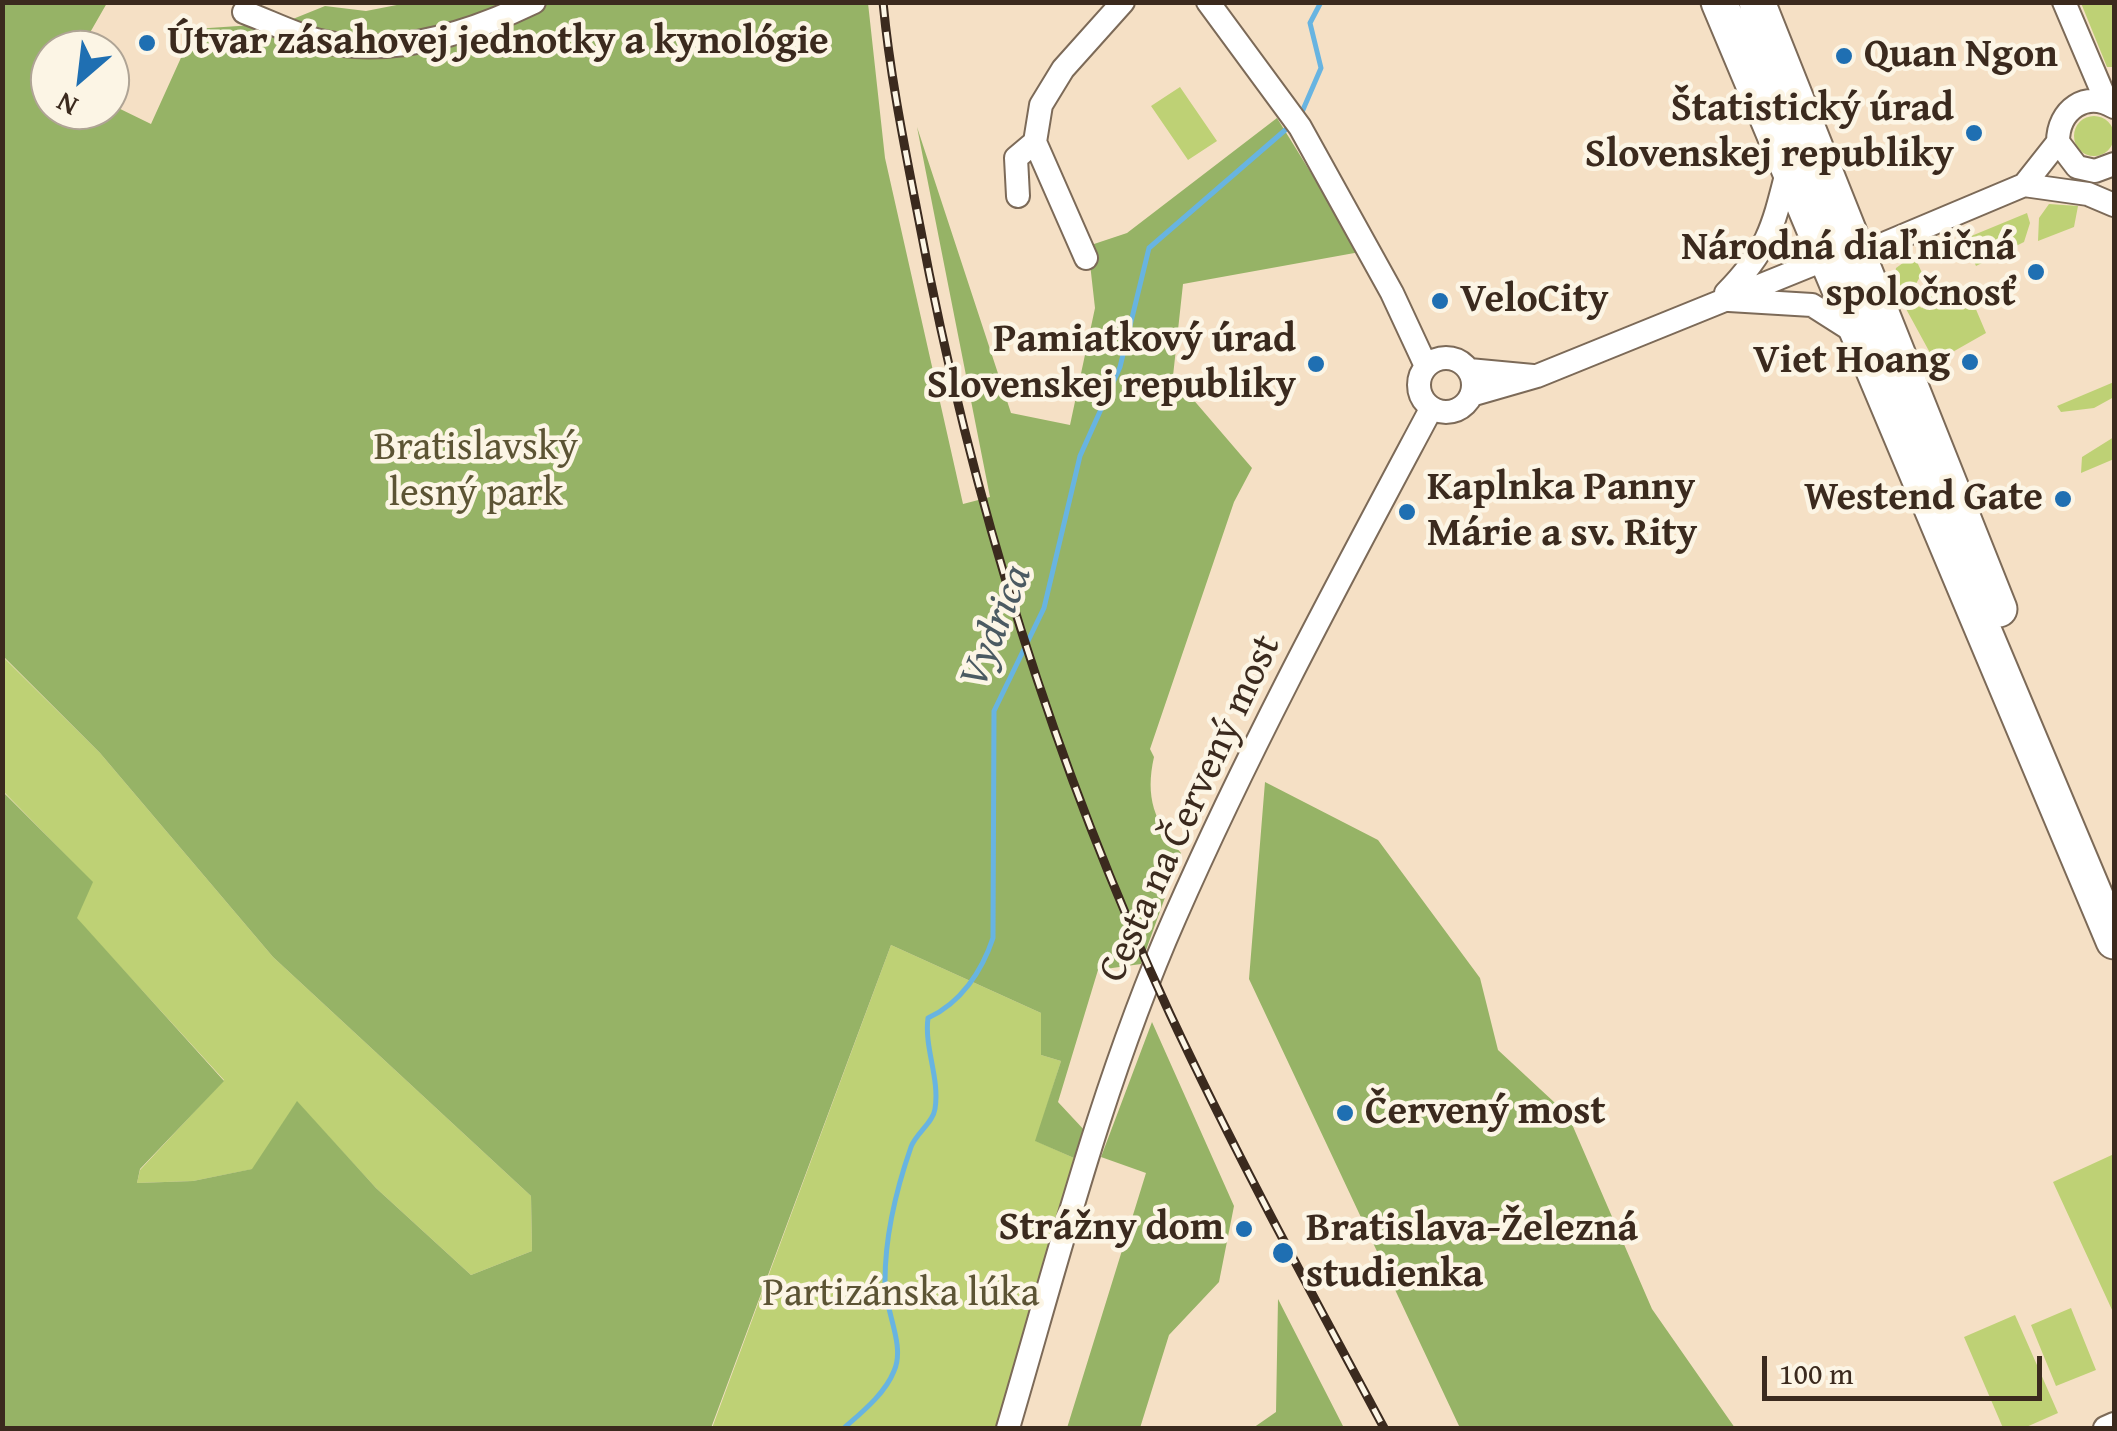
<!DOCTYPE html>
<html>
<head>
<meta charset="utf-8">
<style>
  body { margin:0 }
  #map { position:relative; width:2117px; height:1431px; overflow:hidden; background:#f5e0c5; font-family:"Gentium Book Plus",serif }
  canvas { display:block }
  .frame { position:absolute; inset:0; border:5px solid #3b2a1e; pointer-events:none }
  .north { position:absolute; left:30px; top:30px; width:100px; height:100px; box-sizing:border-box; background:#fcf5e5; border:2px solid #afa495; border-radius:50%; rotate:208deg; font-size:28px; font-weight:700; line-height:40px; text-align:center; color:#3b2a1e }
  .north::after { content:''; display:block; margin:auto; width:35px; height:45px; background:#1f6fb2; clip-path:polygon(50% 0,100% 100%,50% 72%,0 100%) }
  .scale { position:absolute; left:1762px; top:1356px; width:280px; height:45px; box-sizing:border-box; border:5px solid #3b2a1e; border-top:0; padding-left:12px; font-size:30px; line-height:35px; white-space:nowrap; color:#3b2a1e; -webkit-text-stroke:8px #fcf5e5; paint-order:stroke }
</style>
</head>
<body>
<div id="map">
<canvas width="2117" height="1431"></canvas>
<div class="frame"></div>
<div class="north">N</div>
<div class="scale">100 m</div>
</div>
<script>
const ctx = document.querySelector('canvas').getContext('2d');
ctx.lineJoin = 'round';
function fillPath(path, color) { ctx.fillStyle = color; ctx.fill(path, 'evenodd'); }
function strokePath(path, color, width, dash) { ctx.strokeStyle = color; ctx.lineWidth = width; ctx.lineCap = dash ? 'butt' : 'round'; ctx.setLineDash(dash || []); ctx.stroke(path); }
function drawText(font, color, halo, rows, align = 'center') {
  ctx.font = font + ' "Gentium Book Plus",serif'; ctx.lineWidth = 9; ctx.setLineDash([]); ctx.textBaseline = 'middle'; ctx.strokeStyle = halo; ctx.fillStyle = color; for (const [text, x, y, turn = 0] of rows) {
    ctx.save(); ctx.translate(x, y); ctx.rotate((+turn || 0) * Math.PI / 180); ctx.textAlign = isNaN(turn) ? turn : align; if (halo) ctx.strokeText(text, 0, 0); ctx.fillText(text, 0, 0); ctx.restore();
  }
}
fillPath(new Path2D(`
  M 2081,3 L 2114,3 L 2114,67 L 2107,67 Z
  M 1180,87 L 1217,141 L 1188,160 L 1151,106 Z
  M2074 136a20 20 0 1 1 40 0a20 20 0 1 1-40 0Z
  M 2049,204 L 2078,206 L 2074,227 L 2038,241 L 2039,218 Z
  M 2027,213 L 2030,223 L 2024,242 L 1976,266 L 1964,239 Z
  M 1914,255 L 1922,273 L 1907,300 L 1922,308 L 1937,282 L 1972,300 L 1986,333 L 1935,362 L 1893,285 L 1896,268 Z
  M 2114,382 L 2114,397 L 2094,408 L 2061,412 L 2057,406 Z
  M 2114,437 L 2114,459 L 2081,473 L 2082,457 Z
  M 2,656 L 100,753 L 273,957 L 531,1196 L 532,1251 L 471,1275 L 376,1188 L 297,1102 L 253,1169 L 193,1181 L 137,1183 L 140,1170 L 224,1080 L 76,918 L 92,882 L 3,791 Z
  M 891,945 L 1041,1013 L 1041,1055 L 1061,1061 L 1036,1141 L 1074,1158 L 1058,1231 L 999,1428 L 712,1428 Z
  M 2114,1154 L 2114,1312 L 2113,1312 L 2053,1182 Z
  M 2071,1308 L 2096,1370 L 2056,1386 L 2031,1325 Z
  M 2015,1315 L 2058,1413 L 2024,1428 L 2003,1428 L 1964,1337 Z`), '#bed175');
fillPath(new Path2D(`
  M 412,2 L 868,3 L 885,158 L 963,504 L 990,497 L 917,127 L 1011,413 L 1070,425 L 1095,308 L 1088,246 L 1127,233 L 1277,118 L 1360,252 L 1183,284 L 1173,376 L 1252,468 L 1234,502 L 1150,749 L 1154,757 C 1145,797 1154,822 1181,853 L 1141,964 L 1098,970 L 1058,1102 L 1086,1132 L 1074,1158 L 1035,1141 L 1061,1061 L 1041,1055 L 1041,1013 L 891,945 L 711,1428 L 3,1428 L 2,791 L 93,882 L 77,918 L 224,1081 L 140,1169 L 137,1183 L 193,1181 L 252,1169 L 297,1101 L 376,1188 L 471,1275 L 532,1251 L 531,1196 L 273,957 L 100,753 L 3,656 L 3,3 L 107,3 L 80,50 L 50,50 L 50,110 L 110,110 L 110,104 L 151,124 L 194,29 L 283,23 L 325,6 L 366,11 Z
  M 1265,782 L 1378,840 L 1480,978 L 1498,1050 L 1568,1115 L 1652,1309 L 1735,1428 L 1460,1428 L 1249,979 Z
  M 1152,1022 L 1234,1206 L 1219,1282 L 1169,1335 L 1140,1428 L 1067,1428 L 1146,1173 L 1101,1157 Z
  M 1278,1299 L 1344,1428 L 1253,1428 L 1276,1412 Z`), '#96b366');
strokePath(new Path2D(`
  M 1299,119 L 1321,68 L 1310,23 L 1321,2
  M 844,1428 C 861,1413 885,1394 894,1371 C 906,1345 884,1309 885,1281 C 885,1236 896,1190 911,1147 C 916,1133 933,1123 935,1109 C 940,1078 924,1048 928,1018 C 961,1003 982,971 993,938 L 994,711 L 1044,608 L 1080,456 L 1120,367 L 1149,248 L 1291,125`), '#68b4e1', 5);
const minor = new Path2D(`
  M 1208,2 L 1300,127 L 1392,293 L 1426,366
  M 2064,2 L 2107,103
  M 244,12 C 268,21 292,33 316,40 C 390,59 468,34 534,2
  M 2114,107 C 2086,90 2058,110 2058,142 L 2077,167 L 2095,171 L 2114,164
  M 2024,185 L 2088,194 L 2114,205
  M 1018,196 L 1016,158 L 1035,142
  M 1860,254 L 2024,185 L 2058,142
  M 1086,258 L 1035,142 L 1041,105 L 1063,69 L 1123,2
  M 1726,293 C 1769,249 1773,227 1788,168
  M 1729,300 L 1812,305 L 1856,333
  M1419 385a27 27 0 1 1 54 0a27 27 0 1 1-54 0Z
  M 1469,370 L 1533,376
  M 1471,395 L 1537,376 L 1826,259
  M 1008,1428 C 1058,1258 1103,1080 1175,917 C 1251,744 1342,576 1431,409
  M 2105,1428 L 2114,1424`);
const primary = new Path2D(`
  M 1719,2 L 2114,941
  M 1757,2 L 1999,609`);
strokePath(minor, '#7c6a58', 26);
strokePath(primary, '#7c6a58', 39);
strokePath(minor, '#fff', 22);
strokePath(primary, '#fff', 35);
const rail = new Path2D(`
  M 883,2 C 890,76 905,149 919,221 C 970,494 1053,762 1170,1014 C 1236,1155 1311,1292 1384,1428`);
strokePath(rail, '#3b2a1e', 9);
strokePath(rail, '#fcf5e5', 5, [15]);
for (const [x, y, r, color] of [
  [147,43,10,"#1f6fb2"],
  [1844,56,10,"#1f6fb2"],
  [1974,133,10,"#1f6fb2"],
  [2036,272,10,"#1f6fb2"],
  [1440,301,10,"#1f6fb2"],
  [1970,362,10,"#1f6fb2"],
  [1316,364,10,"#1f6fb2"],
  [2063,499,10,"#1f6fb2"],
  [1407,512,10,"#1f6fb2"],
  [1345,1113,10,"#1f6fb2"],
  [1244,1229,10,"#1f6fb2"],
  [1283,1253,12,"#1f6fb2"]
]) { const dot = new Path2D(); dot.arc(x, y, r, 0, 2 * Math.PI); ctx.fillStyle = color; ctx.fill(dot); strokePath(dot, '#fcf5e5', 4); }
drawText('bold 40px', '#3b2a1e', '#fcf5e5', [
  ["Útvar zásahovej jednotky a kynológie",167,43],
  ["Quan Ngon",1864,56],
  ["Štatistický úrad",1954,110,"right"],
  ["Slovenskej republiky",1954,156,"right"],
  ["Národná diaľničná",2016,249,"right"],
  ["spoločnosť",2016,295,"right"],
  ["VeloCity",1460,301],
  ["Pamiatkový úrad",1296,341,"right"],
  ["Slovenskej republiky",1296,387,"right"],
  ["Viet Hoang",1950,362,"right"],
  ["Kaplnka Panny",1427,489],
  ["Márie a sv. Rity",1427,535],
  ["Westend Gate",2043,499,"right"],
  ["Červený most",1365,1113],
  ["Strážny dom",1224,1229,"right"],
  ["Bratislava-Železná",1306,1230],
  ["studienka",1306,1276]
], 'left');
drawText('40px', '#5c5434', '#fcf5e5', [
  ["Bratislavský",476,449],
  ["lesný park",476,495],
  ["Partizánska lúka",901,1295]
]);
drawText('40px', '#3b2a1e', '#fcf5e5', [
  ["Cesta na Červený most",1191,809,-65]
]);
drawText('italic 42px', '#4b5a62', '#fcf5e5', [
  ["Vydrica",997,627,-68]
]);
</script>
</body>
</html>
